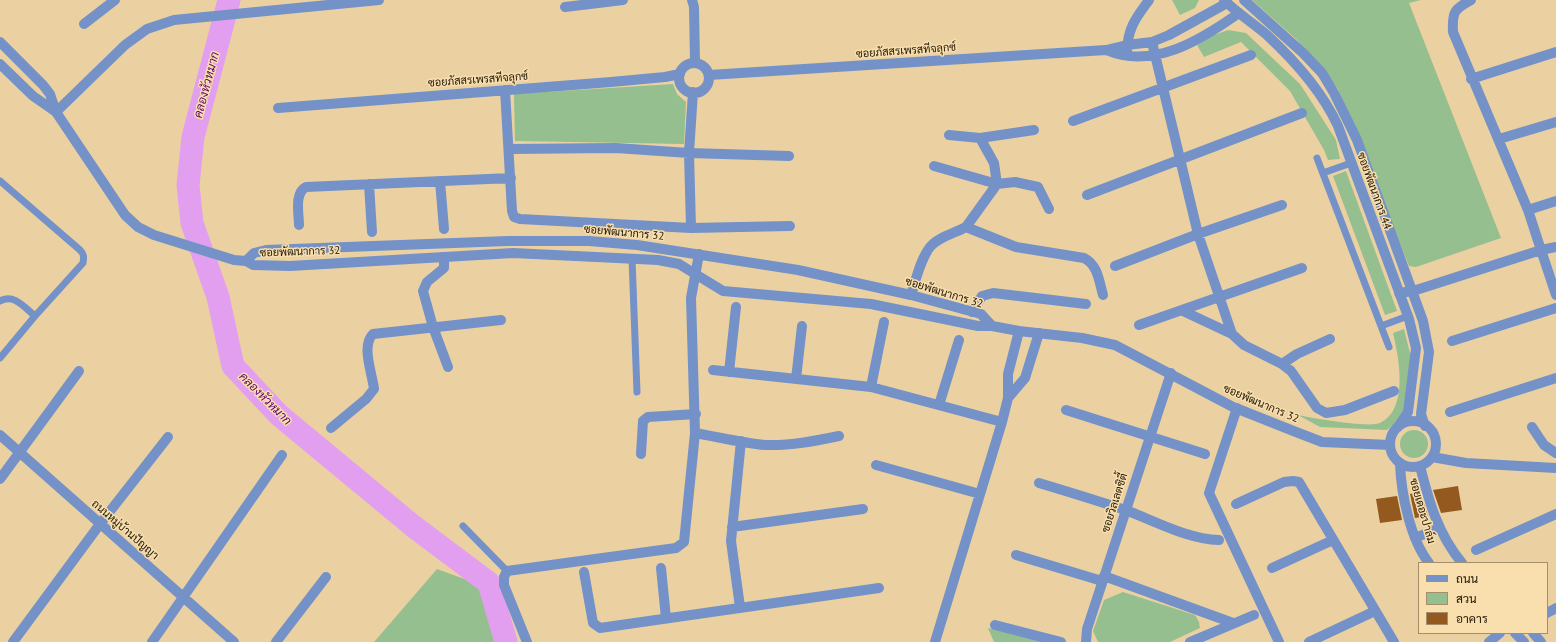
<!DOCTYPE html>
<html>
<head>
<meta charset="utf-8">
<style>
  body { margin:0 }
  #map { position:relative; width:1556px; height:642px; overflow:hidden; background:#ebd1a2; font-family:"PT Sans",Sarabun,sans-serif }
  canvas { display:block }
  .legend { position:absolute; left:1418px; top:562px; width:130px; height:72px; box-sizing:border-box; background:#f9deae; border:1px solid #a38f6b; margin:0; padding:5px 7px; list-style:none; font-size:12px; color:#211806 }
  .legend li { display:flex; align-items:center; gap:8px; height:20px }
  .legend b { width:20px; border:1px solid #a38f6b }
</style>
</head>
<body>
<div id="map">
<canvas width="1556" height="642"></canvas>
<ul class="legend">
<li><b style="height:5px;background:#7492c7"></b>ถนน</li>
<li><b style="height:11px;background:#96bf8f"></b>สวน</li>
<li><b style="height:11px;background:#93591e"></b>อาคาร</li>
</ul>
</div>
<script>
const ctx = document.querySelector('canvas').getContext('2d');
ctx.lineJoin = 'round';
function fillPath(path, color) { ctx.fillStyle = color; ctx.fill(path, 'evenodd'); }
function strokePath(path, color, width, dash) { ctx.strokeStyle = color; ctx.lineWidth = width; ctx.lineCap = dash ? 'butt' : 'round'; ctx.setLineDash(dash || []); ctx.stroke(path); }
function drawText(font, color, halo, rows, align = 'center') {
  ctx.font = font + ' "PT Sans",Sarabun,sans-serif'; ctx.lineWidth = 3; ctx.setLineDash([]); ctx.textBaseline = 'middle'; ctx.strokeStyle = halo; ctx.fillStyle = color; for (const [text, x, y, turn = 0] of rows) {
    ctx.save(); ctx.translate(x, y); ctx.rotate((+turn || 0) * Math.PI / 180); ctx.textAlign = isNaN(turn) ? turn : align; if (halo) ctx.strokeText(text, 0, 0); ctx.fillText(text, 0, 0); ctx.restore();
  }
}
fillPath(new Path2D(`
  M 1172,0 L 1199,0 L 1195,8 L 1180,15 Z
  M 1252,0 L 1421,0 L 1409,3 L 1501,238 L 1416,267 L 1409,266 L 1338,89 L 1297,40 Z
  M 1228,30 L 1246,33 L 1300,84 L 1336,140 L 1340,159 L 1328,160 L 1324,150 L 1290,91 L 1241,42 L 1204,57 L 1197,45 L 1214,35 Z
  M 673,84 L 677,94 L 686,102 L 684,144 L 515,141 L 514,94 Z
  M 1346,171 L 1397,311 L 1385,315 L 1333,176 Z
  M 1404,329 L 1411,357 L 1407,415 L 1395,423 L 1387,430 L 1320,427 L 1298,415 C 1311,418 1369,428 1380,423 C 1409,409 1399,358 1393,333 Z
  M1400 444a14 14 0 1 1 28 0a14 14 0 1 1-28 0Z
  M 437,569 L 481,585 L 505,642 L 374,642 Z
  M 1123,592 L 1195,615 L 1199,622 L 1200,628 L 1170,642 L 1098,642 L 1093,631 L 1104,600 Z
  M 988,628 L 994,629 L 1044,642 L 994,642 Z`), '#96bf8f');
strokePath(new Path2D(`
  M 229,0 L 193,137 L 188,185 L 192,223 L 218,297 L 233,366 L 279,415 L 413,526 L 489,583 L 506,642`), '#e39fef', 23);
fillPath(new Path2D(`
  M 1458,486 L 1462,510 L 1441,513 L 1433,490 Z
  M 1420,492 L 1428,516 L 1415,518 L 1410,494 Z
  M 1397,496 L 1402,520 L 1380,523 L 1376,499 Z`), '#93591e');
strokePath(new Path2D(`
  M 1317,158 L 1389,347
  M 1323,173 L 1351,163
  M 0,181 L 80,250 C 84,254 84,257 83,263 L 35,316 C 25,308 14,293 0,301
  M 632,258 L 637,392
  M 1381,326 L 1408,316
  M 0,358 L 35,316
  M 463,526 L 507,571`), '#7492c7', 7);
strokePath(new Path2D(`
  M 692,0 L 694,7 L 695,63
  M 565,7 L 623,0
  M 84,24 L 115,0
  M 1152,42 L 1198,234 L 1232,334 L 1244,345 L 1282,364 L 1291,371 L 1317,408 L 1326,413 L 1345,410 L 1394,391
  M 1106,50 C 1153,70 1201,40 1239,13
  M 1127,51 C 1128,27 1136,18 1149,0
  M679 78a15 15 0 1 1 30 0a15 15 0 1 1-30 0Z
  M 709,75 L 1106,50 L 1127,45 L 1152,42 L 1169,35 L 1227,3
  M 1471,79 L 1556,52
  M 505,90 L 512,211 L 514,217 L 520,219 L 691,228 L 790,226
  M 278,108 L 611,82 L 665,77 L 680,74
  M 56,112 L 125,45 L 147,29 L 174,20 L 379,0
  M 1073,121 L 1251,55
  M 949,135 L 980,138 L 994,163 L 997,184 L 966,227
  M 980,138 L 1034,130
  M 1499,139 L 1556,122
  M 510,149 L 616,148 L 689,153 L 789,156
  M 934,166 L 997,184 L 1015,182 L 1038,187 L 1049,209
  M 440,181 L 444,229
  M 369,184 L 372,232
  M 1087,195 L 1302,113
  M 1528,210 L 1556,201
  M 299,225 C 299,214 294,193 306,187 L 511,178
  M 691,228 L 689,153 L 693,92
  M 1556,247 L 1541,250 L 1556,295
  M 444,257 L 444,268 L 427,282 L 423,291 L 433,327 L 448,367
  M 1115,266 L 1198,234 L 1282,205
  M 1399,293 L 1413,291 L 1541,250 L 1528,210 L 1453,32 C 1452,12 1454,9 1471,0
  M 911,295 C 916,280 920,260 930,247 C 938,237 955,233 966,227 L 1016,247 L 1084,258 C 1098,265 1099,281 1103,295
  M 1183,311 L 1232,334
  M 972,312 L 982,296 L 993,293 L 1086,304
  M 1139,325 L 1302,268
  M 1452,341 L 1556,308
  M 1282,364 L 1297,354 L 1330,339
  M 713,370 L 871,387 L 1002,422
  M 729,372 L 736,307
  M 796,379 L 802,326
  M 871,387 L 884,322
  M 1008,398 L 1025,378 L 1039,333
  M 939,405 L 959,340
  M 1237,408 L 1209,493 L 1279,642
  M 1066,410 L 1205,454
  M 1450,412 L 1556,378
  M 1532,427 L 1544,445 L 1556,453
  M 331,428 L 366,399 L 374,389 C 372,372 361,346 373,334 L 501,320
  M 695,433 C 718,437 742,443 765,445 C 790,446 815,441 839,436
  M 0,435 L 234,642
  M 641,454 L 643,421 L 648,417 L 696,414
  M 1400,463 C 1401,493 1410,539 1429,563
  M 876,465 L 980,494
  M 1420,466 C 1429,502 1438,534 1462,563
  M 0,479 L 79,371
  M 1039,483 C 1069,492 1099,501 1128,511 C 1157,522 1188,539 1219,540
  M 1236,504 L 1284,482 L 1293,481 L 1299,482 L 1394,642
  M 732,527 L 863,509
  M 1415,538 L 1439,528
  M 1476,550 L 1556,514
  M 1016,555 L 1102,581
  M 661,568 L 666,618
  M 1272,568 L 1333,540
  M 584,572 L 593,623 L 600,628 L 879,588
  M 1104,576 L 1233,623
  M 740,607 L 731,541 L 741,441
  M 1547,613 L 1556,608
  M 995,625 L 1061,642
  M 1515,633 L 1524,642
  M 1533,633 L 1541,642
  M 13,642 L 100,524 L 168,437
  M 152,642 L 282,455
  M 276,642 L 326,577
  M 527,642 L 504,585 L 504,577 L 507,571 L 676,548 L 684,542 L 695,433 L 691,298 L 699,254
  M 935,642 L 1002,422 L 1008,398 L 1008,374 L 1019,331
  M 1086,642 L 1087,629 L 1171,373
  M 1190,642 L 1254,615
  M 1309,642 L 1375,611
  M 1489,642 L 1500,633`), '#7492c7', 10);
strokePath(new Path2D(`
  M 1224,0 C 1237,13 1253,23 1267,35 C 1295,61 1322,91 1338,126 L 1409,319 L 1416,348 L 1408,412 L 1398,427
  M 1244,0 L 1303,53 L 1322,73 L 1334,93 L 1357,140 L 1423,321 L 1429,352 L 1421,414 L 1425,426
  M 0,42 L 43,85 L 50,94 L 56,112 L 125,215 L 138,227 L 154,235 L 234,260 L 246,261
  M 0,64 L 33,96 L 56,112
  M 992,326 L 981,314 L 911,295 L 798,270 L 637,245 L 589,241 L 508,241 L 266,250 L 254,253 L 246,261 L 253,265 L 290,266 L 513,253 L 658,260 L 679,264 L 723,291 L 871,304 L 978,326 L 992,326 L 1019,331 L 1082,338 L 1115,345 L 1233,407 L 1296,432 L 1322,442 L 1390,445
  M1390 444a23 23 0 1 1 46 0a23 23 0 1 1-46 0Z
  M 1432,457 L 1466,463 L 1556,468`), '#7492c7', 10);
drawText('11px', '#211806', '#f9deae', [
  ["ซอยภัสสรเพรสทีจลุกซ์",906,51,-4],
  ["ซอยภัสสรเพรสทีจลุกซ์",478,80,-4],
  ["ซอยพัฒนาการ 44",1374,191,70],
  ["ซอยพัฒนาการ 32",624,233,5],
  ["ซอยพัฒนาการ 32",300,252,-2],
  ["ซอยพัฒนาการ 32",944,293,17],
  ["ซอยพัฒนาการ 32",1261,404,23],
  ["ซอยวิลเลตซิตี้",1115,503,-72],
  ["ซอยเดอะปาล์ม",1422,511,74],
  ["ถนนหมู่บ้านปัญญา",125,530,41]
]);
drawText('italic 12px', '#5d046a', '#f9deae', [
  ["คลองหัวหมาก",207,85,-75],
  ["คลองหัวหมาก",265,399,45]
]);
</script>
</body>
</html>
